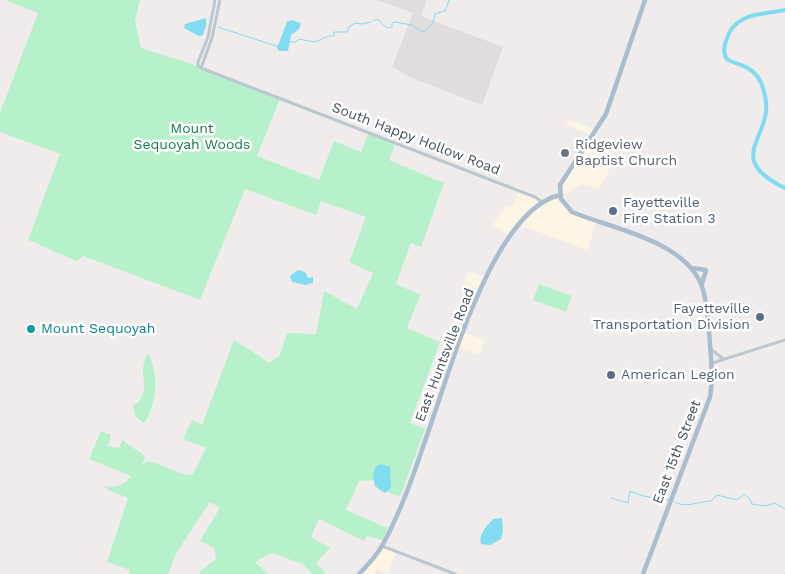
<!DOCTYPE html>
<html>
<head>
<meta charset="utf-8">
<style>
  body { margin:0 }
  canvas { display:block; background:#f0ecec }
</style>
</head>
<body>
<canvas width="785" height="574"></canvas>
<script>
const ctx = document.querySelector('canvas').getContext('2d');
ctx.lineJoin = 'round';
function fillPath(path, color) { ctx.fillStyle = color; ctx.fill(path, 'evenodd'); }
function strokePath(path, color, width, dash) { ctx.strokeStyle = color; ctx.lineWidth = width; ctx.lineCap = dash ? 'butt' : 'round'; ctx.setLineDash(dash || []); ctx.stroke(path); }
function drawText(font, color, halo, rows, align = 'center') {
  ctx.font = font + ' "Work Sans",sans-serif'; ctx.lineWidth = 5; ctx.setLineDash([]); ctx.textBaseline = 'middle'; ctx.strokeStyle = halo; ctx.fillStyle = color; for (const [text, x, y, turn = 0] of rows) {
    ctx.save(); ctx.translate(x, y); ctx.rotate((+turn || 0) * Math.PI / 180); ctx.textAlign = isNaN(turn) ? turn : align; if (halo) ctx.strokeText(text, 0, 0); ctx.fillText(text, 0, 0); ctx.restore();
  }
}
fillPath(new Path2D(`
  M 569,119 L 597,130 L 594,136 L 566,125 Z
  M 588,146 L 616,157 L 599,189 L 582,184 L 570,192 L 560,195 L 568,209 L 597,221 L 587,250 L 519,225 L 510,236 L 493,225 L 505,206 L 512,208 L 519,190 L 542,201 L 560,195 L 559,189 Z
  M 468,271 L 487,278 L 479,290 L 463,284 Z
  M 463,333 L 485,340 L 480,354 L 458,348 Z
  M 382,546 L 396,552 L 388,573 L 376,569 L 374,574 L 359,574 Z`), '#fdf5e3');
fillPath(new Path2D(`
  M 377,0 L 427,0 L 421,16 L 503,47 L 482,105 L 412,78 L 392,67 L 413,13 Z`), '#e1ddde');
fillPath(new Path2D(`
  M 5,0 L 140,0 L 135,20 L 141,48 L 198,66 L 280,99 L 257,156 L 319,180 L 334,141 L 361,152 L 369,132 L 396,142 L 389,160 L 444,183 L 421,247 L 411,243 L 396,284 L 420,295 L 407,328 L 440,342 L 410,423 L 425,429 L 400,497 L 388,492 L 382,492 L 375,486 L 374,480 L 359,481 L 346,510 L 387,528 L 383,540 L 367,536 L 364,541 L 319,519 L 311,537 L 330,548 L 316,563 L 327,574 L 313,574 L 302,564 L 272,553 L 255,562 L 268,574 L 200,574 L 199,572 L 216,559 L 214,548 L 200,541 L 220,508 L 210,502 L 177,552 L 168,574 L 129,574 L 130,570 L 107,562 L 128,498 L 108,490 L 104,486 C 133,491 130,465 150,461 L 186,475 L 193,474 L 206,448 L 183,439 L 192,420 L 202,425 L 234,340 L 270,363 L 280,355 L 287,333 L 316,334 L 324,291 L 357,309 L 373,273 L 349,262 L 366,217 L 321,201 L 316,215 L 245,189 L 200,300 L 83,256 L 76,261 L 28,240 L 60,154 L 0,132 L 0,113 L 38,13 Z
  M 539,284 L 572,296 L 566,312 L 533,300 Z
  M 148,353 C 159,375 158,403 144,423 L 136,417 L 133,406 C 155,393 135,372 148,353 Z
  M 101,431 L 111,435 L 108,446 L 119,448 L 122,440 L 145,456 L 144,461 L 131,476 L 89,459 Z`), '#b7f1cc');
fillPath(new Path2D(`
  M 206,18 L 206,26 L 203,35 L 199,36 L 184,28 L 185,24 Z
  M 291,20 L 301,23 C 300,29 296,32 291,35 L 288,51 L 279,51 L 277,48 L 287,22 Z
  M 298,270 L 305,272 L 308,278 L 313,277 L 313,283 L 305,285 L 292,282 L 290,276 Z
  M 381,464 L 390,467 L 391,487 L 385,493 L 375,486 L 373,474 L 376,466 Z
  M 502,518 L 503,531 L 501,539 L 490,545 L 481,544 C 478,534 487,526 493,519 Z`), '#81dcf1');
strokePath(new Path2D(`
  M 374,20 L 379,20 C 383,24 385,30 392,27 L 392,23 L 395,22 L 412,25 L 422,32 C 432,28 433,23 435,14 L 445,11 L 449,0
  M 218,27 L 279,47
  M 289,42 L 296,42 L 299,39 L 315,42 L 329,36 L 334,36 L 334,32 L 347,32 L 350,26 L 355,23 L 362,24 L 371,22
  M 611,498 L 628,503 L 630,491 L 643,496 L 669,500
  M 675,502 C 686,509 699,501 711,501 L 717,495 L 737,500 L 744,494 L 749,498 L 752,504 L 765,506 L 775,503 L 785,509
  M 784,574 L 785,574`), '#81dcf1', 1);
strokePath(new Path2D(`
  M 785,10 C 761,15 734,12 726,41 C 724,46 723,54 727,59 C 731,62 736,63 741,65 C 756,70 762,81 765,96 C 775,137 721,157 785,188`), '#81dcf1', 4);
strokePath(new Path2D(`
  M 201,68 L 535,197 L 542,202
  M 201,68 L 198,66 L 198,62 L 208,37 L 215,0
  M 201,68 L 212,38 L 220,0
  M 712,350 L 722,358
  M 712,363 L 785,340
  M 382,546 L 455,574`), '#bcc8d0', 3);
strokePath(new Path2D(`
  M 692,268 L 706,270 L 702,284
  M 359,574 C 368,565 377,555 383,544 C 406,502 420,455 436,409 C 455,354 497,209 560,195
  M 643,574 L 710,397 C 714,375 710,352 709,329 C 707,314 707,298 701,284 C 682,240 613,229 572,212 L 561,199 L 560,185 L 606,114 L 645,0`), '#aabdce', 4.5);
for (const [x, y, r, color] of [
  [565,153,5,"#6b7280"],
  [613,211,5,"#5c6f8a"],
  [760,317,5,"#5c6f8a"],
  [31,329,5,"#0f9aa8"],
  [611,375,5,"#5c6f8a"]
]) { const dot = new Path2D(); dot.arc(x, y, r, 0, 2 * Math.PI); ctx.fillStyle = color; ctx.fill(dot); strokePath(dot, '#fff', 2); }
drawText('14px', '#118046', '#fff', [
  ["Mount",192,129],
  ["Sequoyah Woods",192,145]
]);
drawText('14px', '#44515b', '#fff', [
  ["South Happy Hollow Road",416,139,21],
  ["East Huntsville Road",445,355,-69],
  ["East 15th Street",677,452,-69]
]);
drawText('14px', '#5b616d', '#fff', [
  ["Ridgeview",575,145],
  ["Baptist Church",575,161]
], 'left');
drawText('14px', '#4e5e75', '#fff', [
  ["Fayetteville",623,203],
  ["Fire Station 3",623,219],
  ["Fayetteville",750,309,"right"],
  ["Transportation Division",750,325,"right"],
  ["American Legion",621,375]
], 'left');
drawText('14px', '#0d838f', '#fff', [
  ["Mount Sequoyah",41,329]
], 'left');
</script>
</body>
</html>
